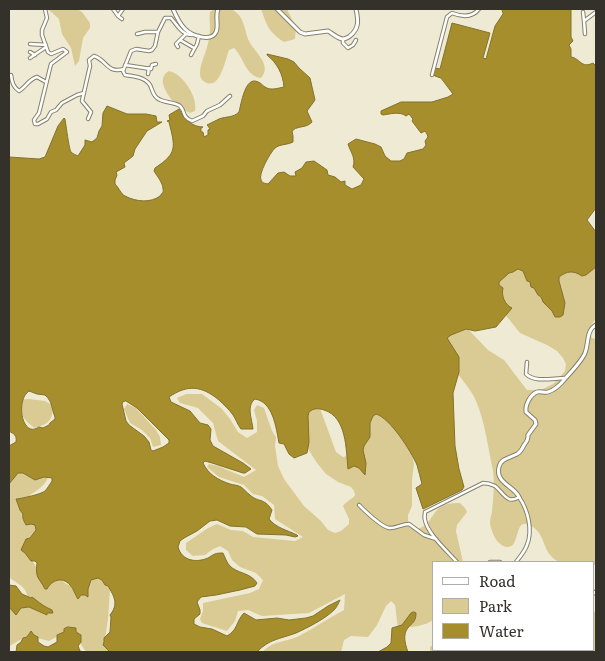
<!DOCTYPE html>
<html>
<head>
<meta charset="utf-8">
<style>
  body { margin:0 }
  #map { position:relative; width:605px; height:661px; overflow:hidden; background:#efead4; font-family:Literata,serif }
  canvas { display:block }
  .frame { position:absolute; inset:0; border:10px solid #333129; pointer-events:none }
  .legend { position:absolute; left:432px; top:561px; width:162px; height:90px; box-sizing:border-box; background:#fff; border:1px solid #adada9; margin:0; padding:6px 9px; list-style:none; font-size:15px; color:#333129 }
  .legend li { display:flex; align-items:center; gap:10px; height:25px }
  .legend b { width:25px; border:1px solid #adada9 }
</style>
</head>
<body>
<div id="map">
<canvas width="605" height="661"></canvas>
<div class="frame"></div>
<ul class="legend">
<li><b style="height:6px;background:#fff"></b>Road</li>
<li><b style="height:14px;background:#d9cb93"></b>Park</li>
<li><b style="height:14px;background:#a58e2b"></b>Water</li>
</ul>
</div>
<script>
const ctx = document.querySelector('canvas').getContext('2d');
ctx.lineJoin = 'round';
function fillPath(path, color) { ctx.fillStyle = color; ctx.fill(path, 'evenodd'); }
function strokePath(path, color, width, dash) { ctx.strokeStyle = color; ctx.lineWidth = width; ctx.lineCap = dash ? 'butt' : 'round'; ctx.setLineDash(dash || []); ctx.stroke(path); }
fillPath(new Path2D(`
  M 48,9 L 77,9 L 82,12 L 90,23 L 90,28 L 83,38 L 79,61 L 75,66 L 71,48 L 62,34 L 59,19 Z
  M 214,9 C 220,9 229,7 233,10 C 245,17 244,30 249,41 C 254,52 273,65 261,78 C 245,76 244,57 234,48 L 229,50 C 225,60 220,91 205,82 C 201,80 200,77 200,73 C 200,64 205,55 207,47 C 209,41 210,34 210,28 C 210,22 209,17 210,12 Z
  M 261,9 L 287,9 L 296,28 L 295,39 L 284,42 C 269,32 267,26 261,9 Z
  M 169,71 C 183,74 198,97 195,111 L 190,113 C 188,112 184,110 182,109 C 172,103 153,79 169,71 Z
  M 596,258 L 596,318 L 590,327 L 589,332 L 592,338 L 596,339 L 596,565 L 594,565 L 594,562 C 586,562 565,564 560,562 C 553,560 547,552 545,546 C 542,538 540,532 533,527 C 512,513 522,548 507,547 C 503,547 499,543 497,541 C 494,537 491,529 490,524 C 490,520 491,516 492,512 C 493,499 495,484 493,471 C 488,448 485,422 476,401 C 470,386 456,375 449,360 C 445,352 446,328 446,318 L 464,325 L 488,350 L 504,360 L 527,390 L 541,390 L 553,384 L 560,377 L 565,371 L 566,364 L 563,358 L 557,351 L 547,345 L 520,333 L 496,303 L 491,260 L 551,272 Z
  M 186,394 L 202,394 L 222,409 L 230,419 L 238,432 L 247,438 L 257,432 L 257,421 L 254,410 L 257,405 L 264,408 L 272,431 L 276,437 L 275,446 L 278,466 L 284,479 L 304,506 L 321,521 L 328,530 L 335,533 L 341,531 L 349,524 L 349,519 L 343,506 C 346,501 352,500 355,495 L 354,491 L 351,487 L 338,482 L 326,474 L 317,463 L 298,433 L 302,404 L 318,403 L 336,452 L 343,457 L 347,456 L 371,396 L 411,450 L 414,464 L 412,480 L 412,506 L 408,515 L 408,521 L 412,525 L 418,529 C 438,521 429,502 460,503 L 465,508 L 467,512 L 457,525 L 456,531 L 463,562 L 434,562 L 434,619 C 425,627 410,627 398,628 L 395,605 L 391,601 L 386,606 L 377,625 L 368,637 L 351,636 L 344,640 L 341,652 L 263,652 C 271,641 287,642 299,636 C 314,628 329,618 344,610 L 345,594 L 309,613 L 262,616 L 248,610 L 238,611 L 235,621 L 227,631 L 202,623 L 200,619 L 203,611 L 203,603 L 250,593 L 259,589 L 263,580 L 256,573 L 240,567 L 232,560 L 228,551 L 220,546 L 213,549 L 205,555 L 193,556 L 186,550 L 186,543 L 208,528 L 217,524 L 231,530 L 243,531 L 253,537 L 295,541 L 303,537 L 275,519 L 274,505 L 262,496 L 253,494 L 244,485 L 219,477 L 207,467 L 209,464 L 218,466 L 244,477 L 256,470 L 218,441 L 213,423 L 198,408 L 180,403 L 177,398 Z
  M 29,399 L 45,401 L 52,405 C 54,419 49,424 35,428 C 23,420 21,414 18,400 Z
  M 127,404 L 136,408 L 156,430 L 160,437 L 161,445 L 153,447 L 150,438 L 142,430 L 130,423 L 124,409 Z
  M 9,470 L 49,475 C 46,485 39,489 30,495 L 35,502 L 38,524 L 28,547 L 30,557 L 36,567 L 46,574 L 57,576 L 66,584 L 75,587 L 89,573 L 106,577 L 110,589 L 108,619 L 105,639 L 138,652 L 86,652 L 71,629 L 49,641 C 41,639 32,636 24,638 C 19,640 14,644 9,646 L 9,603 L 28,599 C 26,585 18,585 9,577 Z
  M 596,611 L 596,652 L 430,652 L 430,647 L 434,644 L 434,650 L 594,650 L 594,612 Z`), '#d9cb93');
const water = new Path2D(`
  M 502,9 L 571,9 L 571,37 L 573,41 L 569,45 L 571,49 L 571,57 C 580,58 581,69 593,63 L 596,66 L 596,208 L 587,220 L 596,232 L 596,267 L 586,275 L 582,276 C 573,270 567,271 559,277 L 559,281 L 565,303 L 563,315 L 560,317 L 555,317 L 552,311 L 543,302 C 542,299 541,296 538,295 L 534,288 L 531,287 L 530,282 L 527,281 L 523,271 L 518,269 L 513,272 L 509,273 L 499,282 L 499,285 L 503,288 C 501,296 505,305 512,308 L 496,327 L 475,331 L 466,329 L 451,335 L 447,338 L 459,357 L 459,372 L 453,393 L 455,446 L 459,469 L 464,487 L 462,490 L 423,509 L 416,488 L 422,484 C 420,478 419,471 417,465 C 411,451 390,418 376,414 L 373,416 L 370,423 L 370,437 L 364,446 L 363,450 L 366,463 L 365,475 L 359,468 L 354,466 L 348,469 C 346,450 347,417 324,410 C 318,408 314,408 309,412 L 308,416 L 309,442 L 307,453 L 294,458 L 289,454 L 284,444 L 279,443 C 276,427 273,402 255,399 C 246,406 252,419 253,429 L 241,429 C 237,424 236,419 233,415 C 229,409 224,405 219,400 C 202,386 188,384 169,397 L 171,402 L 190,411 L 200,423 L 208,425 L 211,429 L 210,440 L 213,446 L 243,463 L 251,469 L 245,473 L 243,473 L 212,463 L 205,461 L 203,463 C 208,474 218,480 230,484 C 233,485 238,485 241,487 C 244,489 247,493 250,495 C 259,503 263,497 272,510 L 269,519 C 276,528 287,530 297,535 L 298,536 L 295,537 L 286,535 L 257,534 L 246,527 L 230,526 L 217,520 L 210,521 L 197,531 L 184,538 L 180,541 L 178,547 C 182,561 196,563 208,558 C 210,557 212,555 215,554 C 216,553 222,553 223,553 C 225,557 226,561 229,565 C 237,574 250,572 257,583 L 255,586 L 240,590 L 216,595 L 201,597 L 197,602 L 200,610 L 200,614 L 194,619 L 194,624 L 200,627 L 212,629 L 227,636 C 238,630 236,621 244,613 L 256,620 L 277,618 L 289,620 L 306,618 L 313,616 L 328,606 L 340,600 C 338,604 337,607 334,610 C 325,619 307,628 296,633 C 280,639 269,639 257,652 L 110,652 L 103,645 L 104,642 L 104,638 L 110,632 L 111,617 L 110,615 C 119,604 114,596 108,586 L 105,585 L 102,580 L 98,578 L 91,580 L 88,589 L 88,597 L 85,595 L 81,595 L 78,599 C 75,595 74,589 70,585 C 62,576 52,580 47,589 L 45,589 C 39,577 35,579 37,563 L 35,561 L 31,561 L 25,553 L 21,550 L 26,539 L 30,538 L 36,530 L 35,525 L 31,524 L 26,525 C 24,521 22,518 23,514 L 20,510 L 16,499 C 20,499 42,494 45,491 C 47,489 50,484 52,481 L 52,478 L 44,477 L 35,480 L 23,473 L 18,473 L 9,484 L 9,446 L 16,442 C 17,435 14,434 9,431 L 9,157 L 39,159 L 45,157 L 58,126 L 64,118 L 65,119 C 66,125 69,149 71,152 C 73,154 76,155 78,156 L 85,145 L 85,140 L 92,142 L 97,138 L 99,131 L 102,126 L 103,113 L 107,106 L 127,114 L 146,114 L 156,116 L 157,122 L 162,122 L 147,131 L 135,149 L 133,156 L 124,163 L 125,167 L 116,172 L 117,175 L 115,180 L 115,184 C 119,188 121,194 125,196 C 136,202 151,203 160,196 C 162,193 164,192 163,189 C 163,183 157,176 154,171 L 155,168 C 178,153 175,147 169,122 L 167,121 L 170,120 L 169,115 L 179,109 C 184,119 192,127 203,127 L 201,128 L 201,132 L 203,132 L 204,137 L 208,135 L 208,130 L 210,129 L 208,126 L 207,125 C 211,123 215,121 219,119 C 227,116 233,118 239,112 C 241,105 245,75 258,82 C 260,82 263,86 265,87 C 271,91 278,88 284,87 C 283,74 277,63 267,55 L 267,54 L 288,59 L 294,62 L 299,68 L 310,78 L 315,100 L 307,111 L 312,122 C 307,127 303,126 297,128 C 295,128 294,130 292,131 L 293,136 L 293,142 C 287,145 280,144 275,148 C 270,153 258,174 261,180 C 263,184 265,183 268,184 L 278,173 L 284,172 L 290,176 L 296,176 L 295,172 L 302,168 L 306,162 L 314,161 L 327,170 L 328,175 L 335,177 L 341,182 L 345,181 L 345,185 L 352,189 L 361,185 L 364,179 L 353,167 C 356,158 351,153 348,144 L 356,139 L 375,144 L 381,147 L 385,156 L 391,161 L 400,161 L 404,159 L 407,153 L 423,149 L 426,145 L 425,141 L 428,137 L 427,134 L 425,131 L 421,133 L 412,121 L 413,119 L 409,114 L 406,116 C 400,111 390,114 383,115 L 381,114 L 381,111 L 401,102 L 432,102 L 448,97 L 453,94 L 441,78 L 435,76 L 433,74 L 435,68 L 440,69 L 452,23 L 490,33 L 483,58 L 486,59 L 495,26 L 503,14 ZM 29,391 L 37,394 L 45,395 C 53,402 51,408 55,417 L 55,419 L 50,423 L 49,425 L 43,428 L 39,427 C 22,439 15,400 29,391 ZM 126,401 L 137,408 L 169,440 L 169,443 L 163,447 L 153,451 L 151,450 L 149,442 L 144,436 L 129,425 L 126,421 L 122,404 L 123,402 Z
  M 9,585 L 16,586 L 22,594 L 31,598 L 32,597 C 40,603 43,606 52,610 L 53,613 L 47,613 L 47,615 L 29,607 L 21,608 L 16,615 L 9,607 Z
  M 414,612 L 416,613 C 416,624 410,623 406,631 C 403,638 406,646 408,652 L 378,652 L 387,647 L 391,643 L 392,628 L 402,625 L 411,613 Z
  M 68,627 L 76,628 L 76,632 L 81,635 L 81,642 L 78,646 L 80,651 L 82,652 L 16,652 L 17,645 L 21,642 L 23,638 L 27,637 L 31,631 L 34,635 L 38,637 L 38,642 L 44,646 L 48,647 L 57,642 L 57,635 L 64,632 L 64,629 Z`);
fillPath(water, '#a58e2b');
strokePath(water, '#83722a', 1);
const minor = new Path2D(`
  M 45,9 L 47,18 L 42,30 L 42,35 L 48,52 L 51,54 L 63,49 L 67,52 L 51,64 L 39,113 L 34,120 L 35,124 L 38,124 L 47,119 L 51,112 L 56,110 L 62,103 L 77,95 L 84,93
  M 113,9 L 118,16
  M 583,12 L 584,21 L 596,12
  M 122,19 L 118,16 L 123,9
  M 584,21 L 585,34
  M 137,34 L 145,32 L 158,32
  M 192,35 C 182,35 177,25 171,18 L 165,18 L 158,32 L 155,46 L 152,50 L 149,51 L 136,49 L 131,51 L 123,71 L 125,75 C 133,76 145,77 150,85 C 152,89 153,95 157,98 C 163,103 175,102 180,106 C 186,112 181,116 192,121 L 203,116 L 207,111 L 220,105 L 230,96
  M 343,39 L 343,43 L 348,48 L 353,45 L 356,40
  M 180,40 L 194,48
  M 30,44 L 46,45
  M 178,47 L 176,44 L 186,34
  M 30,52 L 35,55
  M 191,55 L 197,44 L 199,36
  M 30,58 L 46,47
  M 125,65 L 151,69 L 152,65 L 156,64
  M 148,74 L 149,68
  M 11,75 C 12,82 13,87 19,91 C 26,87 29,79 37,77 L 46,82
  M 432,75 L 447,17 L 452,13 C 462,17 472,18 479,9
  M 88,119 L 91,112 L 82,101 L 90,66 L 89,60 L 94,56 C 107,60 107,74 124,69
  M 527,362 L 526,374 C 535,383 553,378 565,378
  M 359,505 C 365,511 380,526 389,528 C 395,529 402,524 409,524 L 424,535 L 436,539
  M 457,562 C 448,552 427,533 425,520 C 424,517 425,514 425,512 L 483,483 C 488,483 491,484 495,486 C 503,492 507,505 519,497 C 528,510 533,530 527,545 C 525,551 520,557 516,562
  M 490,562 L 500,562
  M 594,592 L 596,594`);
const tertiary = new Path2D(`
  M 173,9 C 176,16 179,23 185,29 C 191,35 211,43 216,32 C 219,26 215,17 218,9
  M 277,9 L 300,32 L 305,34 L 328,31 C 332,33 338,39 343,39 C 345,39 349,37 350,36 C 360,28 358,19 356,9
  M 519,497 C 514,486 495,483 499,467 C 501,458 510,458 517,454 C 521,452 522,449 524,445 C 527,441 528,440 528,435 L 536,424 L 535,420 L 526,412 C 525,405 530,395 537,392 C 540,391 545,393 548,392 C 554,390 560,385 564,380 C 570,373 582,361 585,353 C 589,343 586,330 596,325`);
strokePath(minor, '#85816d', 4.5);
strokePath(tertiary, '#85816d', 5);
strokePath(minor, '#fff', 2.5);
strokePath(tertiary, '#fff', 3);
</script>
</body>
</html>
